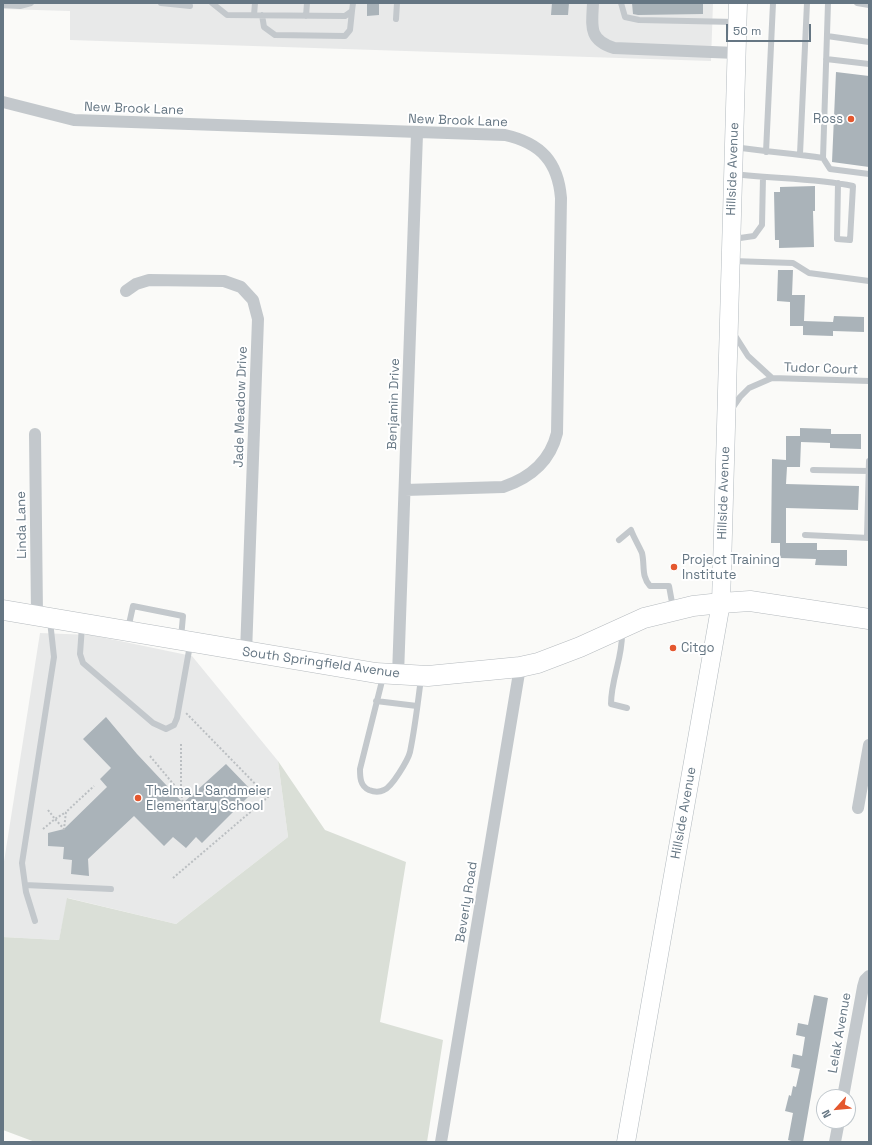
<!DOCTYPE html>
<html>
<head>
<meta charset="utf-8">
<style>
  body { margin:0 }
  #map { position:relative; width:872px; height:1145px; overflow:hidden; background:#fafaf8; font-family:"Space Grotesk",sans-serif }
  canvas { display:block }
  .frame { position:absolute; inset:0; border:4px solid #657683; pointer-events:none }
  .north { position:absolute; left:816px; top:1089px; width:40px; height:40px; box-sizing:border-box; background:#fff; border:1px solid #c1c8cd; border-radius:50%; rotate:243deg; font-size:11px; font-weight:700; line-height:16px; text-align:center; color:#657683 }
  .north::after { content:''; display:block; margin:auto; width:14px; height:18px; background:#e4572e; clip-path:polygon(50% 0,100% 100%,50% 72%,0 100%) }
  .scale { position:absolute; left:726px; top:24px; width:85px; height:18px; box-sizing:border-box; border:2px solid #657683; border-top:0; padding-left:5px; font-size:12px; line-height:14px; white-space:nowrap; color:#657683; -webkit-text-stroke:3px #fff; paint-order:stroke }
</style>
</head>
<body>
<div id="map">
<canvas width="872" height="1145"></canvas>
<div class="frame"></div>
<div class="north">N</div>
<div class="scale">50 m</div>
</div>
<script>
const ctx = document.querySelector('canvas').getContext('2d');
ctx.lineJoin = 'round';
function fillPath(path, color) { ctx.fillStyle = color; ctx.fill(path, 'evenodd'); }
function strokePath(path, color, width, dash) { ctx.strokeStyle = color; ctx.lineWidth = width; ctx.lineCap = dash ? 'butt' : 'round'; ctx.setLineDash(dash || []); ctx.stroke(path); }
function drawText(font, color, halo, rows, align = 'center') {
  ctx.font = font + ' "Space Grotesk",sans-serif'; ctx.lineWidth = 4; ctx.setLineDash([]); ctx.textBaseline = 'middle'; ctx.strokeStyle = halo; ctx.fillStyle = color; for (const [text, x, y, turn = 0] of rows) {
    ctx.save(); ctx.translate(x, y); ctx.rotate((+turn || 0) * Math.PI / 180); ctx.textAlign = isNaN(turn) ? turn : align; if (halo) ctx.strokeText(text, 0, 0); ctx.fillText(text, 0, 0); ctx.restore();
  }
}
fillPath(new Path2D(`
  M 3,3 L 713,3 L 711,61 L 70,40 L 70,11 L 3,9 Z
  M 40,633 L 91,635 L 192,656 L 278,761 L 288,837 L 176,924 L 68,898 L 59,940 L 3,937 L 3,868 Z`), '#e8e9e9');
fillPath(new Path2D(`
  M 278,761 L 325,830 L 406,862 L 380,1022 L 443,1040 L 427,1142 L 35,1142 L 3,1130 L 3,937 L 59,940 L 67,898 L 176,924 L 288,837 Z`), '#dadfd7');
fillPath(new Path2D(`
  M 367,3 L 379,3 L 379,15 L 367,16 Z
  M 552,3 L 569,3 L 568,15 L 551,15 Z
  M 632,3 L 703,3 L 703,14 L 638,15 L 633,14 Z
  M 836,72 L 869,76 L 869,167 L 832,162 Z
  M 815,186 L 815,211 L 813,211 L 814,247 L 779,248 L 779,240 L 775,240 L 774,192 L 780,192 L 780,187 Z
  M 778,270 L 793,270 L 792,295 L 805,295 L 804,321 L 833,322 L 834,316 L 864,317 L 864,332 L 833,331 L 833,336 L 803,335 L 803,326 L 790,326 L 790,302 L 777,301 Z
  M 800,428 L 831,429 L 831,434 L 861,434 L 861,449 L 830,448 L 830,443 L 801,442 L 800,467 L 787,467 L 786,484 L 859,486 L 858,510 L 786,508 L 786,543 L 817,543 L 817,550 L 847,550 L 847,566 L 815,565 L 816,559 L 780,558 L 780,543 L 771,543 L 772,459 L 786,460 L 786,436 L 800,436 Z
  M 106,717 L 137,754 L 183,803 L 226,764 L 253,792 L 202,843 L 196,837 L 186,848 L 173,837 L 164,846 L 134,816 L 88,859 L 89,876 L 71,874 L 72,860 L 63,859 L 64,847 L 48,846 L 48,833 L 64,829 L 107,787 L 100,779 L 111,768 L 83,739 Z
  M 814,995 L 828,998 L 803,1142 L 795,1142 L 788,1140 L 793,1113 L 785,1111 L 789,1095 L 791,1096 L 793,1086 L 796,1087 L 800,1069 L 791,1067 L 793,1054 L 802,1056 L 805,1037 L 796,1035 L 798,1023 L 808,1025 Z`), '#aab3b9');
const secondary = new Path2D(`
  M 626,1142 L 721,603 L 738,3`);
const primary = new Path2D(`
  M 3,610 L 376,673 L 428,676 L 520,667 L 538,663 L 580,647 L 644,618 L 693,606 L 721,603 L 750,601 L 869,619`);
strokePath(secondary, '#b3babf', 19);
strokePath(primary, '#b5babe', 21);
strokePath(new Path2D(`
  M 181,744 L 181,793 L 183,803
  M 150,756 L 180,792
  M 48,810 L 55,819 L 66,812
  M 43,829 L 55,819 L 64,829 L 66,812 L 94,786
  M 173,878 L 268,797 L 186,713`), '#bbbfc2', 2, [2, 2]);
strokePath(new Path2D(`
  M 161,3 L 190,6
  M 212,3 L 227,15 L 345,16 L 352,11 L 353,3
  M 621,3 L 625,17 L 639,20 L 736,22
  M 857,3 L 869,5
  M 3,5 L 20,6 L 31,3
  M 254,15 L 255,3
  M 262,15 L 264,27 L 275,35 L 345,36 L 350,30 L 352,11
  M 306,16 L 307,3
  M 396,19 L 397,3
  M 827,36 L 869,42
  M 826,59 L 869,64
  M 735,147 C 765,152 794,153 823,158 L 830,169 L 869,174
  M 766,152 L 773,3
  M 800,154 L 807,3
  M 823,158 L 828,3
  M 734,174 C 774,179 814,178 853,186 L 850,240 L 837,239 L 838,183
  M 733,239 L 754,236 L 762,225 L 763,177
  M 732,261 L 793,263 L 809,273 L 869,281
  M 734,334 L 748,356 L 772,378
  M 731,410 L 740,397 L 749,388 L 772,378 L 869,381
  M 813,470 L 869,471
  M 805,535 L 869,538
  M 867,537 L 869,461
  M 619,540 L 631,530 C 634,538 639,546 642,553 C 645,566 641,576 650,586 L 669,586 L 673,608
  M 82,626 L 80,654 L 83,663 L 153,723 L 166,729 L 174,725 L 177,718 L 190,645
  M 128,629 L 133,606 L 183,616 L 181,638
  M 622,632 C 623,657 611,679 611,704 L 627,708
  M 383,677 L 360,769 C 360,777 360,786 369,790 C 374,792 380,792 384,790 C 392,787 408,760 410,752 C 415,728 418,702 421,678
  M 376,701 L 417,706
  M 25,885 L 111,889
  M 35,921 L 26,892 L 22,863 L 54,657 L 50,621`), '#c3c8cc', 6);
strokePath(new Path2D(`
  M 593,3 C 592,26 588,40 614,48 L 736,53
  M 3,102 L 74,120 L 505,135 C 541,143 558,162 561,198 L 557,433 C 550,462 530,478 503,487 L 405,490
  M 126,291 L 136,284 L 149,280 L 224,281 L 241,287 L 253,300 L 258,319 L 246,653
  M 35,434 L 37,615
  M 398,675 L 417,134
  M 858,808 L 869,745
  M 843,1097 L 863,987 L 865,980 L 869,976
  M 441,1142 L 520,667
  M 835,1142 L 839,1121`), '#c3c8cc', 12);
strokePath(secondary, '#fff', 18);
strokePath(primary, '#fff', 20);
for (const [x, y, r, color] of [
  [851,119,4,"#e4572e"],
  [674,567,4,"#e4572e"],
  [673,648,4,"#e4572e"],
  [138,798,4,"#e4572e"]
]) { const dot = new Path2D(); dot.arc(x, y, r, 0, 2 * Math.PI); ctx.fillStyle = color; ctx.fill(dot); strokePath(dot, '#fff', 1.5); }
drawText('13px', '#657683', '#fff', [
  ["New Brook Lane",134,109,2],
  ["New Brook Lane",458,121,2],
  ["Hillside Avenue",733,169,-88],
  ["Tudor Court",821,369,2],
  ["Benjamin Drive",394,404,-88],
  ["Jade Meadow Drive",241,407,-88],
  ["Hillside Avenue",724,493,-88],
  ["Linda Lane",22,525,-91],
  ["South Springfield Avenue",321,663,8],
  ["Hillside Avenue",684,813,-80],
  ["Beverly Road",467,902,-81],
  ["Lelak Avenue",840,1033,-80]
]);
drawText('13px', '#657683', '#fff', [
  ["Ross",843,119,"right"],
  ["Project Training",682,560],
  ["Institute",682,575],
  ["Citgo",681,648],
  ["Thelma L Sandmeier",146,791],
  ["Elementary School",146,806]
], 'left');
</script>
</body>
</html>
